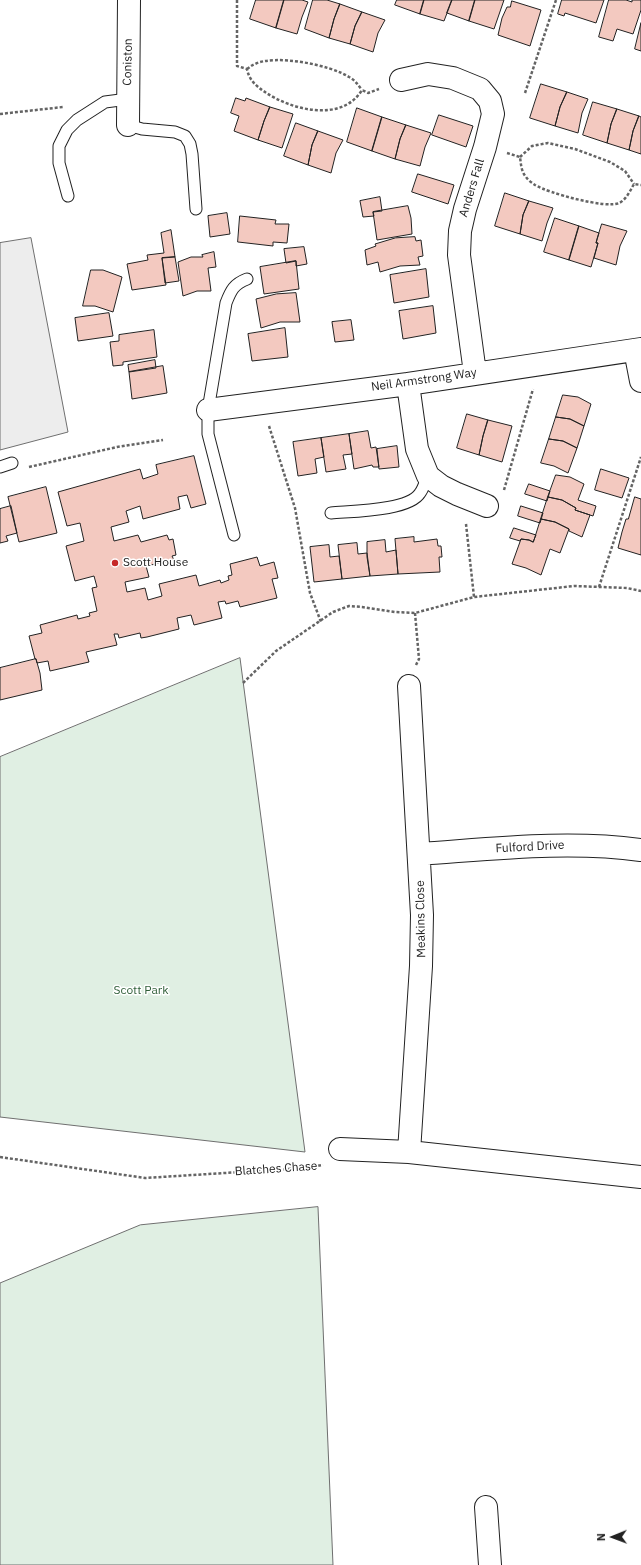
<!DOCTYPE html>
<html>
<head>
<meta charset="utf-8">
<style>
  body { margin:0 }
  #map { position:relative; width:641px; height:1565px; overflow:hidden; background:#fff; font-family:"IBM Plex Sans",sans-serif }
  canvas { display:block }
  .north { position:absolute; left:593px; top:1517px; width:40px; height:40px; -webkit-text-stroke:3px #fff; paint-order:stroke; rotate:269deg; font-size:11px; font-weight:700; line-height:16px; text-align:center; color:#222 }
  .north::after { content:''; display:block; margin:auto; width:14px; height:18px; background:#222; clip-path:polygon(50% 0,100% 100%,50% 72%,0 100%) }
</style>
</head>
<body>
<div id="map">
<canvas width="641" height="1565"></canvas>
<div class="north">N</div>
</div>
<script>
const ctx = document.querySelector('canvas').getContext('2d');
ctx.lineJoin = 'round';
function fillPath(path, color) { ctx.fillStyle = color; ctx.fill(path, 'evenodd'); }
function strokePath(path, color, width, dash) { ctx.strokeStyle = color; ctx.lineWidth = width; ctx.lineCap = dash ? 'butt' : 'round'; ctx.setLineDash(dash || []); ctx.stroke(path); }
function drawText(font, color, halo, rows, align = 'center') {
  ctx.font = font + ' "IBM Plex Sans",sans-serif'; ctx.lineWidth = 3; ctx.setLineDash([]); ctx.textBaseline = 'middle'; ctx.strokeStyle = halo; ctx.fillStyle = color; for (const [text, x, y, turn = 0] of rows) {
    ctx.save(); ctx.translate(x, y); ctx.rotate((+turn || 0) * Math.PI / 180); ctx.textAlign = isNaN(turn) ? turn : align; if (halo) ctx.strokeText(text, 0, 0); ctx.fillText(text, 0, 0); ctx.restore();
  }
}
const green = new Path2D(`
  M 240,658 L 305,1152 L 0,1117 L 0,757 Z
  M 318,1207 L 333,1565 L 0,1565 L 0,1283 L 140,1225 Z`);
fillPath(green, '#e0efe3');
strokePath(green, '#6f6f6f', 1);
const parking = new Path2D(`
  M 31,238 L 68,432 L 0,450 L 0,243 Z`);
fillPath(parking, '#ededed');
strokePath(parking, '#6f6f6f', 1);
const building = new Path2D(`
  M 256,0 L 284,0 L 276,28 L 250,19 Z
  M 284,0 L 302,0 L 308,2 L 302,17 L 297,34 L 276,28 Z
  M 313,0 L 327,0 L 340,4 L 334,19 L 329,38 L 305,29 Z
  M 397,0 L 424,0 L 420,14 L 395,5 Z
  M 424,0 L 452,0 L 444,21 L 420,14 Z
  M 452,0 L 475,0 L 469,21 L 447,13 Z
  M 475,0 L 504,0 L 494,29 L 469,21 Z
  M 562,0 L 604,0 L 596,23 L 565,13 L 564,16 L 558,14 Z
  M 609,0 L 626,0 L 632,2 L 632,0 L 641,0 L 641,10 L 633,34 L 617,29 L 613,41 L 599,37 Z
  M 512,1 L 541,10 L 530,46 L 498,35 L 502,18 L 507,7 L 510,7 Z
  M 340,4 L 362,12 L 355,26 L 350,44 L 329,38 L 334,19 Z
  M 362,12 L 385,20 L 378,33 L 373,52 L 350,44 L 355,26 Z
  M 641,23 L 641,51 L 635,49 Z
  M 541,84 L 567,92 L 560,107 L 555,126 L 530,118 Z
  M 567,92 L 588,99 L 582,113 L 578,133 L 555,126 L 560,107 Z
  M 236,98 L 245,101 L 246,98 L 270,107 L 264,121 L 258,140 L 234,131 L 239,116 L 231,113 Z
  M 593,102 L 617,109 L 611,124 L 607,143 L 583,135 Z
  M 270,107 L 293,114 L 282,148 L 258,140 L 264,121 Z
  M 357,108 L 382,117 L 372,151 L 347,142 Z
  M 617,109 L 639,116 L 633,131 L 629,150 L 607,143 L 611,124 Z
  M 439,115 L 473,126 L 466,147 L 432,135 Z
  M 639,116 L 641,117 L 641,154 L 629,150 L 633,131 Z
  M 382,117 L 406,125 L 400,139 L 395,159 L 372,151 Z
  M 296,123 L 318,131 L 312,145 L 308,165 L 284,156 Z
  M 406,125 L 431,133 L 425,147 L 420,166 L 395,159 L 400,139 Z
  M 318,131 L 343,140 L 336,153 L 331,173 L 308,165 L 312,145 Z
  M 418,174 L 454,185 L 448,204 L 412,192 Z
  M 505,193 L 529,201 L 523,215 L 520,234 L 495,226 Z
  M 380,197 L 382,211 L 373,212 L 374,216 L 363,217 L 360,201 Z
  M 529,201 L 553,208 L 547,223 L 542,241 L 520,234 L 523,215 Z
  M 408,206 L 411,218 L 412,234 L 377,240 L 373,212 Z
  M 227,213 L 230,234 L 210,237 L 208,216 Z
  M 240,216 L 276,220 L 275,224 L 289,224 L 287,243 L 273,242 L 273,246 L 238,242 Z
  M 555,218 L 579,226 L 569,260 L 544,252 Z
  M 602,224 L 627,231 L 620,246 L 616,265 L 594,258 L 598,243 L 596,243 L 597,239 Z
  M 579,226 L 599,233 L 596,243 L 598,243 L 591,267 L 569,260 Z
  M 171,230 L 175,257 L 162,258 L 166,285 L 132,290 L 127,264 L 148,260 L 147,255 L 164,253 L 161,233 Z
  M 415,237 L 416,241 L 421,240 L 423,256 L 418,257 L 420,265 L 400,266 L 380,272 L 378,262 L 367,265 L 365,250 L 376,246 L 375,244 L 395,238 Z
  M 304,247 L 307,264 L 296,266 L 296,261 L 286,263 L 284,249 Z
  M 214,252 L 216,267 L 208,268 L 211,291 L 197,291 L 183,296 L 178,262 L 191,257 L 203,257 L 202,255 Z
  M 175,257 L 179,281 L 165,283 L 162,258 Z
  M 296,261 L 299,289 L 264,294 L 260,267 Z
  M 426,269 L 429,297 L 394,303 L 390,275 Z
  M 91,270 L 103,270 L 122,277 L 113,312 L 95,306 L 83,306 Z
  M 296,293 L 300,322 L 280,322 L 261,328 L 256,299 L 276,294 Z
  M 433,306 L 436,333 L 403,339 L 399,311 Z
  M 109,313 L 113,336 L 78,341 L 75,318 Z
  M 351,320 L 354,340 L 335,342 L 332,322 Z
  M 285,328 L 288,357 L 252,361 L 248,334 Z
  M 154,330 L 157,357 L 123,362 L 123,365 L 113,366 L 110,342 L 119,341 L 119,335 Z
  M 155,360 L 156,368 L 129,372 L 128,365 Z
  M 163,366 L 167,393 L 132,399 L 129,372 Z
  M 563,395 L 578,397 L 591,404 L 584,426 L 570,419 L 556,417 Z
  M 467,414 L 488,420 L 483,436 L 479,455 L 457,448 Z
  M 556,417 L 570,419 L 584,426 L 577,448 L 563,441 L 549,439 Z
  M 488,420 L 512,426 L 502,462 L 479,455 L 483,436 Z
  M 368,431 L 371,448 L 376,447 L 379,467 L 373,467 L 372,465 L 354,469 L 349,434 Z
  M 349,434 L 352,454 L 343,455 L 346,469 L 326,472 L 321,438 Z
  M 321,438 L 324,457 L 315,459 L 317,473 L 298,476 L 293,442 Z
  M 549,439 L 563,441 L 577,448 L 568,473 L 554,466 L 541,463 Z
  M 397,446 L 399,467 L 379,469 L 377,449 Z
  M 194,456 L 206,504 L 191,508 L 187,495 L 178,497 L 180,509 L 143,519 L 140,506 L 126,511 L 129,522 L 111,527 L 114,541 L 138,535 L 141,542 L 167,535 L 169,540 L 173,539 L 176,555 L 172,556 L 174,560 L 146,566 L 149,577 L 125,582 L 127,592 L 145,588 L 148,600 L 162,596 L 159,584 L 196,575 L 199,586 L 220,580 L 221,583 L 229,580 L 228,576 L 232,575 L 230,564 L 257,557 L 260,566 L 274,562 L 278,578 L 272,579 L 277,598 L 240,607 L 238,601 L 226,604 L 225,601 L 218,602 L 222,618 L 194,625 L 191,615 L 177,618 L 179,629 L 147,637 L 141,638 L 140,633 L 119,638 L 118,634 L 114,634 L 117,645 L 86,652 L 89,662 L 50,671 L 48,661 L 37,663 L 36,659 L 35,659 L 29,636 L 42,633 L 40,625 L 77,615 L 78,619 L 90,616 L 89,613 L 97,611 L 92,588 L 97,587 L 94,576 L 75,581 L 66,546 L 84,541 L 80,523 L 67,526 L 58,492 L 140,469 L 143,479 L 158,474 L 156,465 Z
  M 601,469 L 629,478 L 622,498 L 595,490 Z
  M 556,475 L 570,477 L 584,484 L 578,500 L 596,506 L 593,516 L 575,510 L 576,508 L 562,500 L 548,497 Z
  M 529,484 L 550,491 L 547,501 L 525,494 Z
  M 46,487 L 57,533 L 19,542 L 8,497 Z
  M 548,497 L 562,500 L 576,508 L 575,510 L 590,515 L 582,537 L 569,531 L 569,529 L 555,522 L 541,519 Z
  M 635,497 L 641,499 L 641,555 L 618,548 L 622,532 L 626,519 L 628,519 Z
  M 11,506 L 17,533 L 6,536 L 8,541 L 0,543 L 0,509 Z
  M 521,506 L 543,513 L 540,523 L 518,516 Z
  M 541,519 L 555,522 L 569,529 L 560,553 L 550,549 L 541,575 L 526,568 L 512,564 L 521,539 L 529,540 L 533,542 Z
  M 514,528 L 536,535 L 533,542 L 529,540 L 521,539 L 520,541 L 510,538 Z
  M 414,537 L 414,542 L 437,539 L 438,546 L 441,546 L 442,557 L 439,557 L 440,572 L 398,574 L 395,539 Z
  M 385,540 L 386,552 L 396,550 L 398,574 L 370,576 L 367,557 L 367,542 Z
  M 357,543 L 358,554 L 367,553 L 370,576 L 342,579 L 338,545 Z
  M 329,545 L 330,557 L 339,556 L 342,579 L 314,582 L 310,547 Z
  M 36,659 L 40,673 L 42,690 L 0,700 L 0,668 Z`);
fillPath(building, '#f3c9c0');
strokePath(building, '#222', 1);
const lane = new Path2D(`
  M 128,125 L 142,129 L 175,132 L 185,136 L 190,144 L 192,154 L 196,209
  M 68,196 L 59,163 L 59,146 L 67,130 L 77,120 L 105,102 L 128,99
  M 0,467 L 12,463
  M 331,513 C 351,511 409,511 420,493 C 424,488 425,481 428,476
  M 234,535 L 208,434 L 208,410 L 226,303 C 231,290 234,284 247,279`);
const street = new Path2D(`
  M 401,80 L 428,74 L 453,78 L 480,89 L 490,101 L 493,114 L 485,147 L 465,209 L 460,231 L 459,255 L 475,373
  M 128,125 L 129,0
  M 635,350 L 641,381
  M 408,384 L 417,449 L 428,476 L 441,486 L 457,494 L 487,506
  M 208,410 L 408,384 L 641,349
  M 419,854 C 493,849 567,840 641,850
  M 340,1149 L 409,1152 L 641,1177
  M 409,1152 L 421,966 L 422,915 L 409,686
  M 486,1507 L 490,1565`);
strokePath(lane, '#222', 13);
strokePath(street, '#222', 24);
strokePath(new Path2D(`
  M 237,0 L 237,66 L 247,69 C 249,80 256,86 265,92 C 291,110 342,123 362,90 L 368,93 L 379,89
  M 247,69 C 250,67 252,65 255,64 C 275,54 331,65 349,77 C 355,80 358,85 362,90
  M 525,93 L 556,0
  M 0,114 L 63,107
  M 507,153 L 520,157 C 521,164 521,171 526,177 C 528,180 532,183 535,185 C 548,193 606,209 619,203 C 626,200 630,191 634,184 L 641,185
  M 520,157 L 532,146 L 548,143 L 575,149 L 610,162 L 625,171 L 634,184
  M 269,426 L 295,508 L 310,593 L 321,622
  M 29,467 L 117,447 L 163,440
  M 504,490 L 533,389
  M 466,524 L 474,597
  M 599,587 L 641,457
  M 415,613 L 419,659 L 416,665
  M 243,683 L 276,651 L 333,612 L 349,606 L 362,607 L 395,612 L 415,613 L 474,597 L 574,586 L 627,588 L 641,591
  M 0,1157 L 145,1178 L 304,1168 L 323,1165`), '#646464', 2.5, [3, 2]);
strokePath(lane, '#fff', 11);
strokePath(street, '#fff', 22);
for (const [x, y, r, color] of [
  [115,563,4,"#c62828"]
]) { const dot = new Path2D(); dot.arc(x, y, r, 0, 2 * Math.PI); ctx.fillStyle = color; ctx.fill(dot); strokePath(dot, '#fff', 1.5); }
drawText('12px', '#222', '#fff', [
  ["Coniston",128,62,-89],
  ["Anders Fall",472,188,-73],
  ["Neil Armstrong Way",424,380,-8],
  ["Fulford Drive",530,847,-3],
  ["Meakins Close",421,919,-91],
  ["Blatches Chase",276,1169,-4]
]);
drawText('12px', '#222', '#fff', [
  ["Scott House",123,563]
], 'left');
drawText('12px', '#2f5e38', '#fff', [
  ["Scott Park",141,991]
]);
</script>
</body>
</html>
